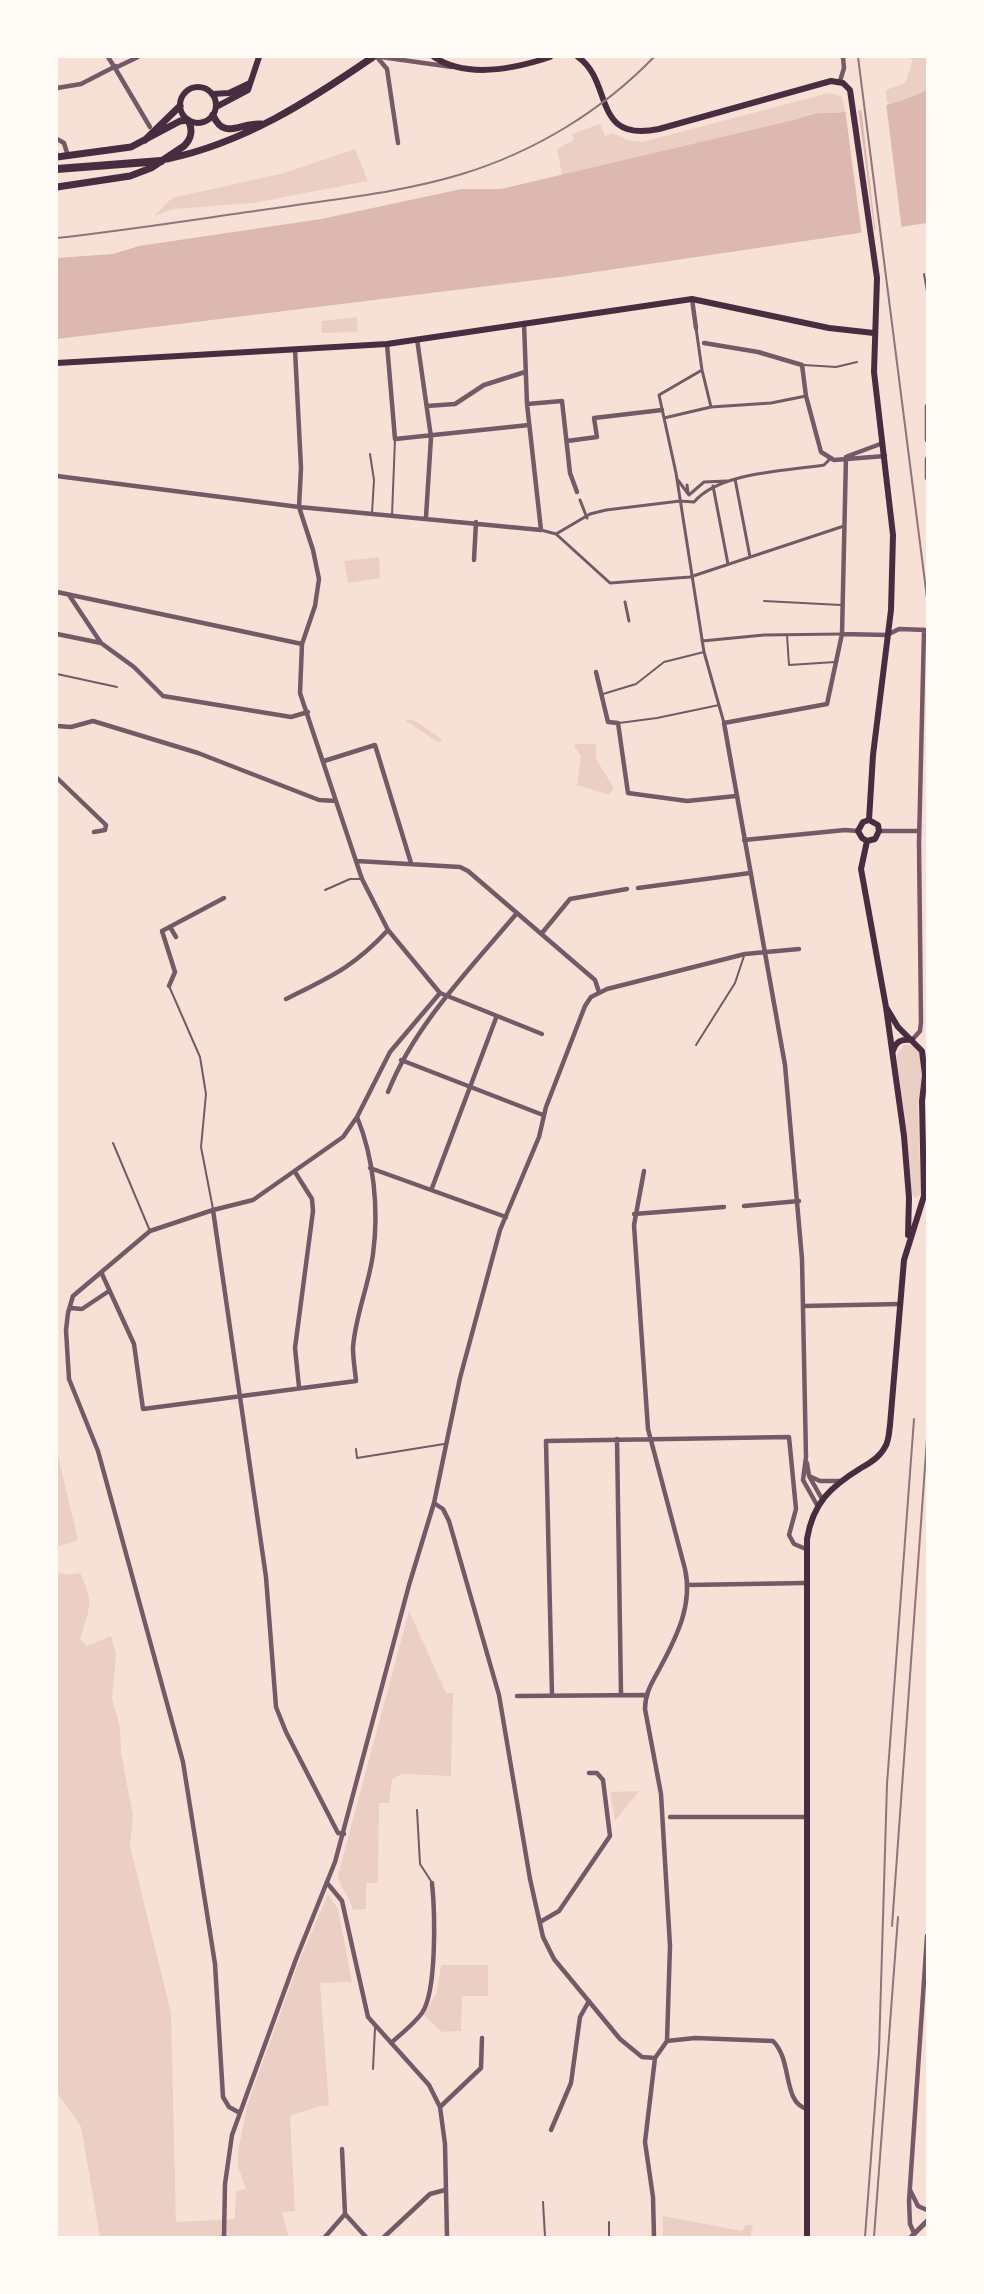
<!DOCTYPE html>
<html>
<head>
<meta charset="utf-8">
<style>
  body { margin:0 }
  #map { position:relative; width:984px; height:2294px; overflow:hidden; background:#f7e1d7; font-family:"Asap Condensed",sans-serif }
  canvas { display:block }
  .frame { position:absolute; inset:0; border:58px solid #fffaf5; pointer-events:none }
</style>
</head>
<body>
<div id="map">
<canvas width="984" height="2294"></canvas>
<div class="frame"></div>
</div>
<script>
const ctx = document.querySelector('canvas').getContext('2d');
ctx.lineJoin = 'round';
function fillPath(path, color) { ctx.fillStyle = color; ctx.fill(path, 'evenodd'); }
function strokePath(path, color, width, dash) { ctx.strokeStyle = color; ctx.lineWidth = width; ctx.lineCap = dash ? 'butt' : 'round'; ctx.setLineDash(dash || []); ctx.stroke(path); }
fillPath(new Path2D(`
  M 906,57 L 927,57 L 927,90 L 890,105 L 886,100 L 886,90 L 905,83 L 913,60 Z
  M 829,93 L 841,96 L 846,112 L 808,114 L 798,119 L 562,175 L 557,149 L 574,140 L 572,134 L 600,124 L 605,136 L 613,133 L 627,140 L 642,142 Z
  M 355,149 L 368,181 L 253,203 L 173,209 L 154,216 L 172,198 L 284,173 Z
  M 357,317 L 358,332 L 322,333 L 321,321 Z
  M 379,557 L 380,578 L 348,583 L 344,561 Z
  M 407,719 L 415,721 L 442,739 L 439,743 L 406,721 Z
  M 576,744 L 596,744 L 596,759 L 614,788 L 609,795 L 577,785 L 581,756 L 574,747 Z
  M 904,1045 L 912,1045 L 920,1050 L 922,1075 L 918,1106 L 921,1194 L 916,1198 L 911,1193 L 897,1065 L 897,1055 Z
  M 57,1451 L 78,1540 L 57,1547 Z
  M 57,1572 L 69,1575 L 80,1573 C 95,1602 89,1610 80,1639 L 87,1646 L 111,1636 L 116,1654 L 112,1699 L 120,1727 L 121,1752 L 133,1816 L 130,1846 L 171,2013 L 176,2222 L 235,2219 L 236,2191 L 246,2189 L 238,2167 L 238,2151 L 247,2106 L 300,1959 L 328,1894 L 338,1909 L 352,1982 L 320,1983 L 329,2106 L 320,2106 L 290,2116 L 295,2211 L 282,2212 L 289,2237 L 100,2237 L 81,2127 L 57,2092 Z
  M 409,1611 L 446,1693 L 453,1693 L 451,1776 L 401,1774 L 392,1780 L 389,1803 L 379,1803 L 378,1883 L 366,1883 L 366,1909 L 353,1910 C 350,1896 339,1888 338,1875 Z
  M 639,1791 L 615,1821 L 610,1792 Z
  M 441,1965 L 488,1965 L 488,1996 L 462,1996 L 461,2031 L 442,2032 L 424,2015 L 437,1992 Z
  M 663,2216 L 742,2231 L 746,2225 L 753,2225 L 750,2237 L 663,2237 Z`), '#ebcfc5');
fillPath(new Path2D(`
  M 927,90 L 927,223 L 561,277 L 57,339 L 57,258 L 113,254 L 139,246 L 321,219 L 462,189 L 501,189 L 798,119 C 813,111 829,114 845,112 C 876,109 899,103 927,90 Z`), '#dcb8b0');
fillPath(new Path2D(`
  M 886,103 L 902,231 L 876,235 L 861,107 Z
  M 858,107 L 875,235 L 862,237 L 845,109 Z`), '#f7e1d7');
strokePath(new Path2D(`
  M 924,274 L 927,291
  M 804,365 L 836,367 L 857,362
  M 370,454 L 374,480 L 372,513
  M 392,515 L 395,439
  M 764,601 L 841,605
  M 787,635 L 789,665 L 835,662
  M 57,674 L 117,687
  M 603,694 L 636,684 L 664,662 L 704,652
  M 619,723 L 657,718 L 719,705
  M 325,890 L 350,879 L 362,879
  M 169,986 L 200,1057 L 206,1094 L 201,1147 L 213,1209
  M 696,1045 L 735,983 L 744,956
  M 113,1143 L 150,1231
  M 356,1449 L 357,1458 L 444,1444
  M 417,1810 L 420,1864 L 431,1881
  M 373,2069 L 375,2028
  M 543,2202 L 545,2237
  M 609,2237 L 609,2222`), '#755966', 2);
strokePath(new Path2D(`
  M 696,328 L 702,370 L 659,395 L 676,473 L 704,652 L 724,723
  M 702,370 L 711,407
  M 664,418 L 711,407 L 771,403 L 806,396
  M 677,479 L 689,495
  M 735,479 L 750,557
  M 687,485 L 688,493
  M 713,486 L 728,564
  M 689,495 L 704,482 L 727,481
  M 580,500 L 587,518
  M 541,530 L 556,534 L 610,583 L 690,577 L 844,526
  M 556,534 L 590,514 L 606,510 L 680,501 L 694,502 C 719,472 786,471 824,465 L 830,459
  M 625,602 L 629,621
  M 702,641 L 764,635 L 842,634`), '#755966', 3);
strokePath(new Path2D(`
  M 108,57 L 115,68
  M 138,57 L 115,68 L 150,127
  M 377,57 L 387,69 L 398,143
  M 381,57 L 452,67
  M 840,81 L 844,68 L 843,57
  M 57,88 L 81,84 L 116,66
  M 57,139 L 64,143 L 68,156
  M 692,299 L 696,328
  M 417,339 L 431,437 L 426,517
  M 704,343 L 758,352 L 802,365 L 806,396 L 821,452 L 834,460 L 885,456
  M 387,344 L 395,439 L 529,425
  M 295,350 L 301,468 L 299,507 L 313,550 L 319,579 L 315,606 L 302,644 L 300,693 L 362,879 L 388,930 L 440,993 L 542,1034
  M 527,404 L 562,401 L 570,473 L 577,492
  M 427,406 L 455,404 L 484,385 L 525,372
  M 927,406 L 927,440
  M 567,441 L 597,437 L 594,418 L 662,410
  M 848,456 L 883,443
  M 927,459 L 927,478
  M 57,476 L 299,507 L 541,530 L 527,404 L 524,323
  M 474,560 L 476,522
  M 57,592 L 302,644
  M 69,595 L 101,643 L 134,667 L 163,696 L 291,717 L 308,712
  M 57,634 L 101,643
  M 842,634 L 887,635 L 899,629 L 927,630
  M 596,672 L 608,722 L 618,723 L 628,793 L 687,801 L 736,796
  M 57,726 L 71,727 L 93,721 L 198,753 L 319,800 L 336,801
  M 324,761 L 375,745 L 411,863
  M 57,778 L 106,825 L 105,830 L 94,832
  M 879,831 L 919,831
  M 744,840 L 845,830 L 858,831
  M 357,861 L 460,867 L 468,871 L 595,980 L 599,992
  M 638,888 L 750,873
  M 170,927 L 176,937
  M 542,933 L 570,899 L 627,889
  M 169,986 L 175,972 L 162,931 L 224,898
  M 286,999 C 330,977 354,967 388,930
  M 912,1040 L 920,1031 L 921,1022 L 919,843 L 924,630
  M 401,1060 L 543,1115
  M 388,1092 C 415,1024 470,969 517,913
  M 370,1168 L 506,1217
  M 644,1171 L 634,1225 L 648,1429 L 685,1569 C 693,1604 677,1636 661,1666 C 653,1681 645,1692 645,1709 L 661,1794 L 670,1946 L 667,2041 L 655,2058 L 645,2142 L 653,2197 L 654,2237
  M 295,1172 L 312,1199 L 313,1211 L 295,1348 L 299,1387
  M 432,1188 L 496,1018
  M 744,1206 L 799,1201
  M 213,1210 L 266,1577 L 276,1707 L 286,1732 L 338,1833 L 344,1834
  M 634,1214 L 724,1207
  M 102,1274 L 134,1344 L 143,1409 L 356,1381 C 355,1370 353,1359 353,1348 C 355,1316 369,1285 373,1254 C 379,1210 374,1158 357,1117
  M 803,1306 L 901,1304
  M 70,1308 L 82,1309 L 109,1291
  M 617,1439 L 621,1694
  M 807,1463 L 809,1476 L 822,1499
  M 809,1476 L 820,1481 L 842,1481
  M 434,1503 L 443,1509 L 449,1521 L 499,1695 L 530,1879 L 543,1937 L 554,1959 L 620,2039 L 642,2057 L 655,2058
  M 817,1505 L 803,1480 L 806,1457 L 802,1259 L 785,1065 L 724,723 L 827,704 L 842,634 L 846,457
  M 688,1585 L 805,1583
  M 552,1695 L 546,1441 L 789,1437 L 796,1509 L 789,1535 L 794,1544 L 806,1549
  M 517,1696 L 645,1695
  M 670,1817 L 806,1817
  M 328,1884 L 342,1901 L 368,2017 L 429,2085 L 440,2107 L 445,2144 L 447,2237
  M 540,1922 L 559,1911 L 610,1836 L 603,1780 L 597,1773 L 589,1773
  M 667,2041 L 695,2038 L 773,2041 C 793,2061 782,2102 807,2109
  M 391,2043 C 401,2034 414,2024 422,2013 C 437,1991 435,1912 432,1883
  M 440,2107 L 481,2068 L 482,2038
  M 240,2113 L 229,2107 L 223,2097 L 215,1964 L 183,1762 L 98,1451 L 69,1379 L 66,1330 L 68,1313 L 73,1296 L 150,1231 L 213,1210 L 253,1200 L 343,1137 L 357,1117 L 390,1052 L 440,993
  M 551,2130 L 571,2083 L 580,2017 L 589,2001
  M 342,2149 L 345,2214 L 366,2237
  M 910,2190 L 918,2206 L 927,2210
  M 914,2233 L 910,2224 L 909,2201 L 927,1936
  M 224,2237 L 225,2184 L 232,2135 L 296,1959 L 335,1862 L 409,1585 L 434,1503 L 460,1378 L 500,1230 L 539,1137 L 546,1107 L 585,1006 L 591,997 L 607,989 L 745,954 L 799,949
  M 325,2237 L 345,2214
  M 384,2237 L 430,2194 L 445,2190`), '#755966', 4.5);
strokePath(new Path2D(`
  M 911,2237 L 927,2221`), '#755966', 5);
strokePath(new Path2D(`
  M 434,57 C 467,79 514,69 550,57
  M 578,57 C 614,82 591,143 659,129 L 831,81 L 843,83 L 850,90 L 877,278 L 874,372 L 893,535 L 891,610 L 873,755 L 869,820
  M180 105a18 18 0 1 1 36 0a18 18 0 1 1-36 0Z
  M 212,94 L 229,93 L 250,83
  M 216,107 L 248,90 L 259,57
  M 57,363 L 387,344 L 692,299 L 829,328 L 874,333
  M 867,841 L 861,869 L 886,1007 L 904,1136 L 909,1198 L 908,1235
  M 867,841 L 875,839 L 879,831 L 878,825 L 869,820
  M 867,841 L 862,838 L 858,831 L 863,822 L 869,820
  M 893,1051 C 896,1041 901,1039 912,1040
  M 807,2237 L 807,1539 C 813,1503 830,1487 861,1468 C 870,1463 880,1457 885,1447 C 889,1441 889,1432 890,1425 L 904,1260 L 924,1196 L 922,1101 L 925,1075 L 922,1051 L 898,1027 L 886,1007`), '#4a2c40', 6);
strokePath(new Path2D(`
  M 213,115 C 224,141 241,122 261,124
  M 145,140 L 180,106
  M 57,157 L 131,147 L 180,121 L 188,120 C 193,130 192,138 184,146 L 151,168 L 130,176 L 57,187
  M 167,159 C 244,143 309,101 373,57`), '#4a2c40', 7);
strokePath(new Path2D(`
  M 57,169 L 161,161`), '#4a2c40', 8);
strokePath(new Path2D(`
  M 858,57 L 927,598
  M 57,238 C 128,230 198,219 269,209 C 333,199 400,193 462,174 C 534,152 602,111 654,57
  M 892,1926 L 927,1439
  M 865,2237 L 879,2052 L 887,1784 L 914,1419
  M 874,2237 L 898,1917`), '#8f747c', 2);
</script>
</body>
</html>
